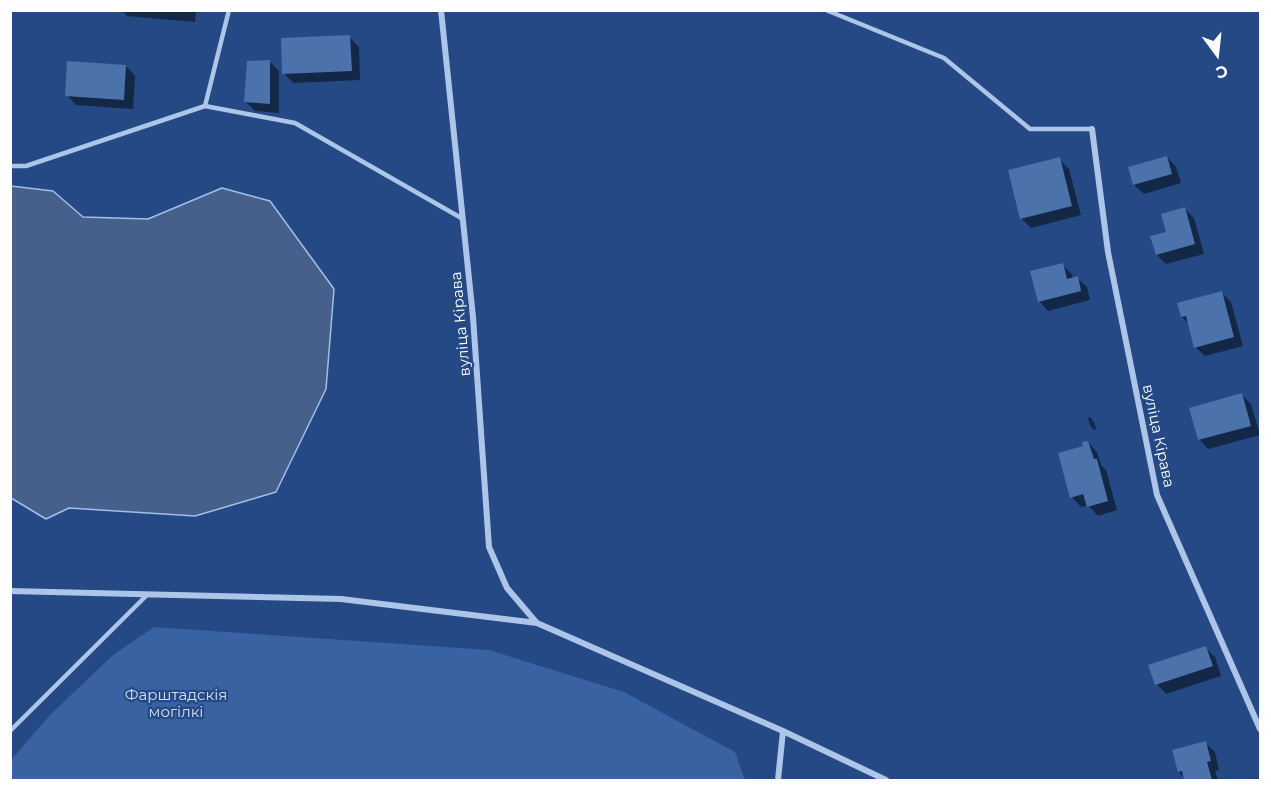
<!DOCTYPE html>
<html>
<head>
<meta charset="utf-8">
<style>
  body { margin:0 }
  #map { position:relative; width:1271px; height:791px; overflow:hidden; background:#244984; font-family:Montserrat,sans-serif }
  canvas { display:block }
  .frame { position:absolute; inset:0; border:12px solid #fff; pointer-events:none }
  .north { position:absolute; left:1187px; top:24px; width:60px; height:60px; -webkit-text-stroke:4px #244984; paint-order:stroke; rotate:165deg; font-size:16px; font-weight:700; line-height:24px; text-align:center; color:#fff }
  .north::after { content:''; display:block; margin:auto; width:21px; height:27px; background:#fff; clip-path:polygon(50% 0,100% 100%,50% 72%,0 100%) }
</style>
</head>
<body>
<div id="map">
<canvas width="1271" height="791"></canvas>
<div class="frame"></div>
<div class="north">С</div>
</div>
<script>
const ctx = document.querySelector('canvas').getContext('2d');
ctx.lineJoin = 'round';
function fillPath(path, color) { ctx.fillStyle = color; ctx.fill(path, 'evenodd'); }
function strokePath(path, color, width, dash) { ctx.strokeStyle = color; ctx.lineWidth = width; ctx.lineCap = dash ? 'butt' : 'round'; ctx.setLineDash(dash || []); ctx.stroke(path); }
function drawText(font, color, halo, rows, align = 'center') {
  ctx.font = font + ' Montserrat,sans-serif'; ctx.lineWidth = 4.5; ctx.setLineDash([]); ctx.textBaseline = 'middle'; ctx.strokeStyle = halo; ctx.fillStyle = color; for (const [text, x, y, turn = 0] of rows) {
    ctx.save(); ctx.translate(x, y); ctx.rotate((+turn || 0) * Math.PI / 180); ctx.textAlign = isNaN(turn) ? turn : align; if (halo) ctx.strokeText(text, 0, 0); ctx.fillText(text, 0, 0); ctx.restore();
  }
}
fillPath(new Path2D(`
  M 154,627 L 489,650 L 624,692 L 735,752 L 745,780 L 11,780 L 11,760 L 50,715 L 113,655 Z`), '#3862a1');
const water = new Path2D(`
  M 11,186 L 53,191 L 83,217 L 148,219 L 222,188 L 270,201 L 334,289 L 326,389 L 276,492 L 195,516 L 69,508 L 46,519 L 11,498 Z`);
fillPath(water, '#46608b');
strokePath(water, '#a1bfe9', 1.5);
fillPath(new Path2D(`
  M 122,10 L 196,10 L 195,22 L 127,16 Z
  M 349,37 L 359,47 L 360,80 L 293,83 L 284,73 Z
  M 269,61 L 279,71 L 279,113 L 255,111 L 245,101 Z
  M 126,66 L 135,76 L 133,109 L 76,105 L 67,95 Z
  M 1167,157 L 1176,167 L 1181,183 L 1144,194 L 1134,185 Z
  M 1059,159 L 1069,169 L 1081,215 L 1031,228 L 1021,218 Z
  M 1185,209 L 1194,218 L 1204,254 L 1166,264 L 1157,255 L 1167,233 Z
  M 1062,265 L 1072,274 L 1073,279 L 1077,278 L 1087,287 L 1090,300 L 1048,311 L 1039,301 Z
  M 1222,293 L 1231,302 L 1243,346 L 1205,356 L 1195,347 L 1189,324 L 1182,317 Z
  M 1242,395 L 1251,404 L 1260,435 L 1208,449 L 1199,439 Z
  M 1090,417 L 1094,422 L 1096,429 L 1094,430 L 1090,425 L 1088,418 Z
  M 1088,442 L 1097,452 L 1101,465 L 1106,470 L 1117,510 L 1098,516 L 1088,505 L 1081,507 L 1072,497 Z
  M 1206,648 L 1215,657 L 1221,676 L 1166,694 L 1157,684 Z
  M 1205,743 L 1215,752 L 1219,770 L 1215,771 L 1218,780 L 1186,780 L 1179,772 Z`), '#0007');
fillPath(new Path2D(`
  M 350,35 L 352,71 L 282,74 L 281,38 Z
  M 270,60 L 270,104 L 244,102 L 247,61 Z
  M 67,61 L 126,65 L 124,100 L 65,96 Z
  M 1167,156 L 1172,174 L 1133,185 L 1128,167 Z
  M 1060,157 L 1072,206 L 1020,219 L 1008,170 Z
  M 1185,207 L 1195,244 L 1156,255 L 1150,236 L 1166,232 L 1161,214 Z
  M 1063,263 L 1067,279 L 1078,276 L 1081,291 L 1038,302 L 1030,271 Z
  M 1222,291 L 1234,337 L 1194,348 L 1186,316 L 1181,317 L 1177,303 Z
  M 1242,393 L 1251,426 L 1198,440 L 1189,408 Z
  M 1088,441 L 1094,459 L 1097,459 L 1108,501 L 1087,507 L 1083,494 L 1070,498 L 1058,453 L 1083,446 L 1082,442 Z
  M 1206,646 L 1213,666 L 1155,685 L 1148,665 Z
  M 1206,741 L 1211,761 L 1207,762 L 1212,780 L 1184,780 L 1182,771 L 1178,772 L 1172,750 Z`), '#4c72ac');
strokePath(new Path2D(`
  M 826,10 L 944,58 L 1030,129 L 1092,129
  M 205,106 L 229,10
  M 10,166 L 26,166 L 205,106 L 295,123 L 463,219
  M 10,731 L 147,595`), '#adc5e8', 4.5);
strokePath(new Path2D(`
  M 441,10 L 473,317 L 489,547 L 507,588 L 536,622
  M 1092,129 L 1108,252 L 1157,495 L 1260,729
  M 10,591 L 341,599 L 537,623 L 783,731 L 886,780
  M 778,780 L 783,731`), '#adc5e8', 6);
drawText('15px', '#fff', '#244984', [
  ["вуліца Кірава",461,324,-95],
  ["вуліца Кірава",1158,436,78]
]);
drawText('15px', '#d1e0f6', '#244984', [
  ["Фарштадскія",176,696],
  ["могілкі",176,713]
]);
</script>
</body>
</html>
